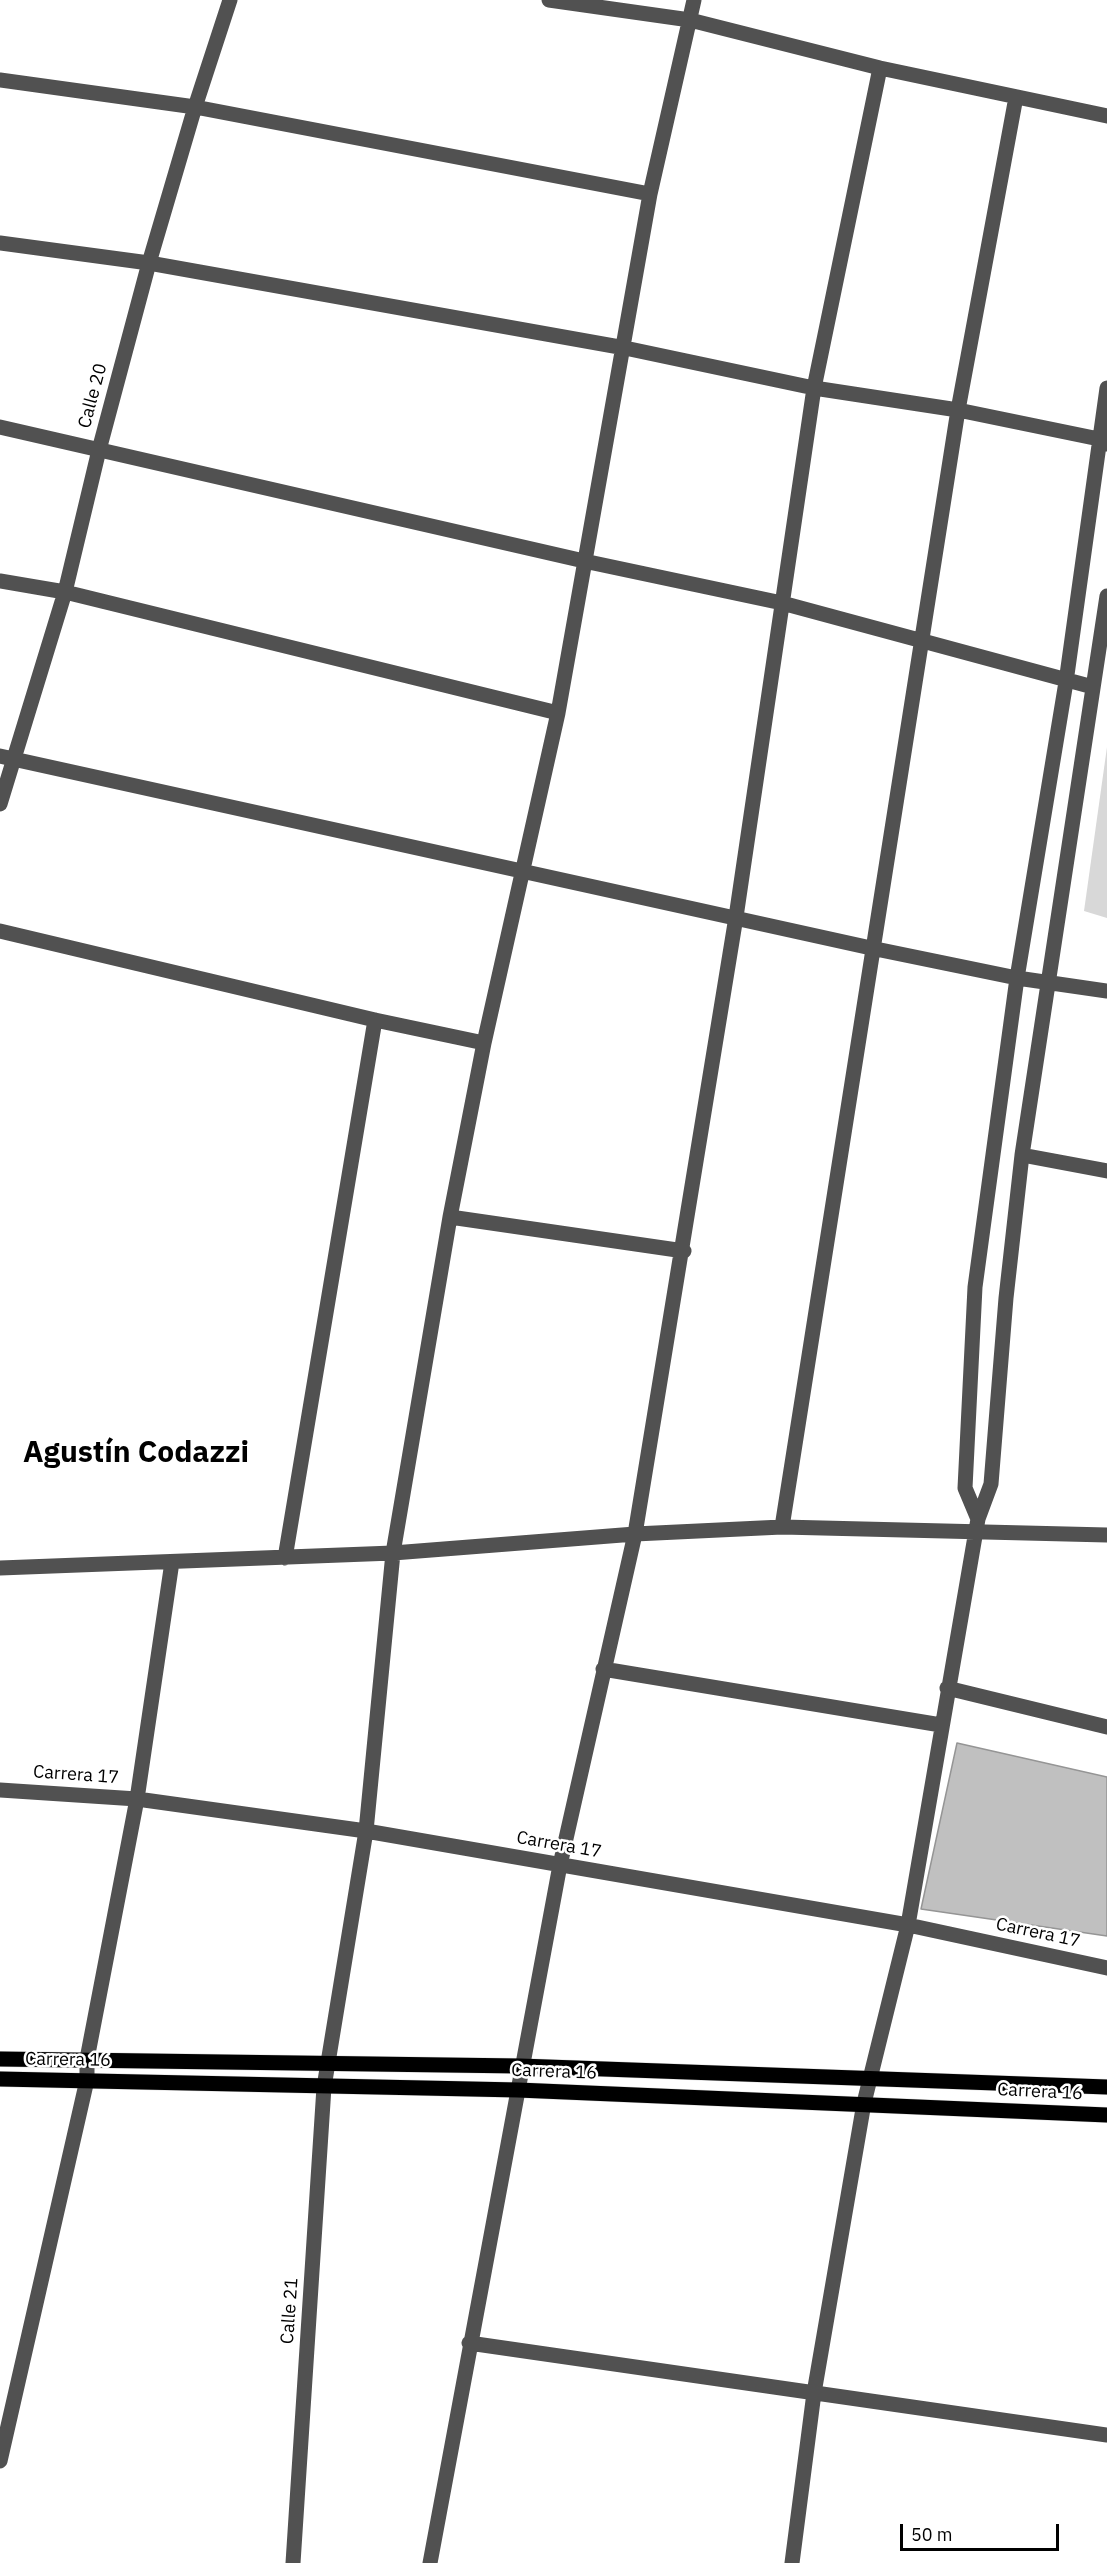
<!DOCTYPE html>
<html>
<head>
<meta charset="utf-8">
<style>
  body { margin:0 }
  #map { position:relative; width:1107px; height:2563px; overflow:hidden; background:#fff; font-family:"IBM Plex Sans",sans-serif }
  canvas { display:block }
  .scale { position:absolute; left:900px; top:2524px; width:159px; height:27px; box-sizing:border-box; border:3px solid #000; border-top:0; padding-left:8px; font-size:18px; line-height:21px; white-space:nowrap; color:#000; -webkit-text-stroke:4px #fff; paint-order:stroke }
</style>
</head>
<body>
<div id="map">
<canvas width="1107" height="2563"></canvas>
<div class="scale">50 m</div>
</div>
<script>
const ctx = document.querySelector('canvas').getContext('2d');
ctx.lineJoin = 'round';
function fillPath(path, color) { ctx.fillStyle = color; ctx.fill(path, 'evenodd'); }
function strokePath(path, color, width, dash) { ctx.strokeStyle = color; ctx.lineWidth = width; ctx.lineCap = dash ? 'butt' : 'round'; ctx.setLineDash(dash || []); ctx.stroke(path); }
function drawText(font, color, halo, rows, align = 'center') {
  ctx.font = font + ' "IBM Plex Sans",sans-serif'; ctx.lineWidth = 5; ctx.setLineDash([]); ctx.textBaseline = 'middle'; ctx.strokeStyle = halo; ctx.fillStyle = color; for (const [text, x, y, turn = 0] of rows) {
    ctx.save(); ctx.translate(x, y); ctx.rotate((+turn || 0) * Math.PI / 180); ctx.textAlign = isNaN(turn) ? turn : align; if (halo) ctx.strokeText(text, 0, 0); ctx.fillText(text, 0, 0); ctx.restore();
  }
}
fillPath(new Path2D(`
  M 1107,747 L 1107,918 L 1084,911 Z`), '#d8d8d8');
const building = new Path2D(`
  M 957,1743 L 1107,1777 L 1107,1936 L 921,1909 Z`);
fillPath(building, '#c0c0c0');
strokePath(building, '#959595', 1.5);
const major = new Path2D(`
  M 0,2059 L 520,2066 L 1107,2087
  M 0,2079 L 518,2090 L 1107,2115`);
strokePath(major, '#dbdbdb', 16);
strokePath(new Path2D(`
  M 549,0 L 690,20 L 880,68 L 1107,116
  M 0,80 L 195,107 L 650,194
  M 0,243 L 149,263 L 625,348 L 814,388 L 958,410 L 1099,439 L 1106,444
  M 0,427 L 584,561 L 782,603 L 1093,687
  M 0,581 L 65,592 L 558,713
  M 0,756 L 871,948 L 1017,978 L 1107,991
  M 0,804 L 65,592 L 99,450 L 149,263 L 195,107 L 230,0
  M 0,931 L 375,1020 L 484,1043
  M 1022,1155 L 1107,1171
  M 450,1217 L 684,1251
  M 978,1519 L 965,1488 L 975,1287 L 1017,978 L 1066,682 L 1107,388
  M 782,1527 L 958,410 L 1016,97
  M 285,1558 L 375,1020
  M 0,1568 L 393,1553 L 635,1534 L 782,1527 L 1107,1535
  M 603,1669 L 941,1725
  M 947,1688 L 1107,1727
  M 0,1790 L 137,1799 L 366,1831 L 908,1925 L 1107,1968
  M 469,2343 L 1107,2435
  M 0,2461 L 87,2080 L 87,2059 L 137,1799 L 172,1562
  M 293,2563 L 324,2087 L 366,1831 L 393,1553 L 450,1217 L 484,1043 L 558,713 L 650,194 L 694,0
  M 430,2563 L 560,1865 L 635,1534 L 736,917 L 814,388 L 880,68
  M 792,2563 L 814,2393 L 864,2103 L 908,1925 L 978,1519 L 991,1484 L 1006,1298 L 1022,1155 L 1107,596`), '#515151', 15);
strokePath(major, '#000', 15);
drawText('18px', '#000', '#fff', [
  ["Calle 20",93,396,-75],
  ["Carrera 17",76,1775,4],
  ["Carrera 17",559,1845,10],
  ["Carrera 17",1038,1933,12],
  ["Carrera 16",68,2060,1],
  ["Carrera 16",554,2072,2],
  ["Carrera 16",1040,2092,3],
  ["Calle 21",290,2311,-86]
]);
drawText('bold 30px', '#000', '#fff', [
  ["Agustín Codazzi",136,1453]
]);
</script>
</body>
</html>
